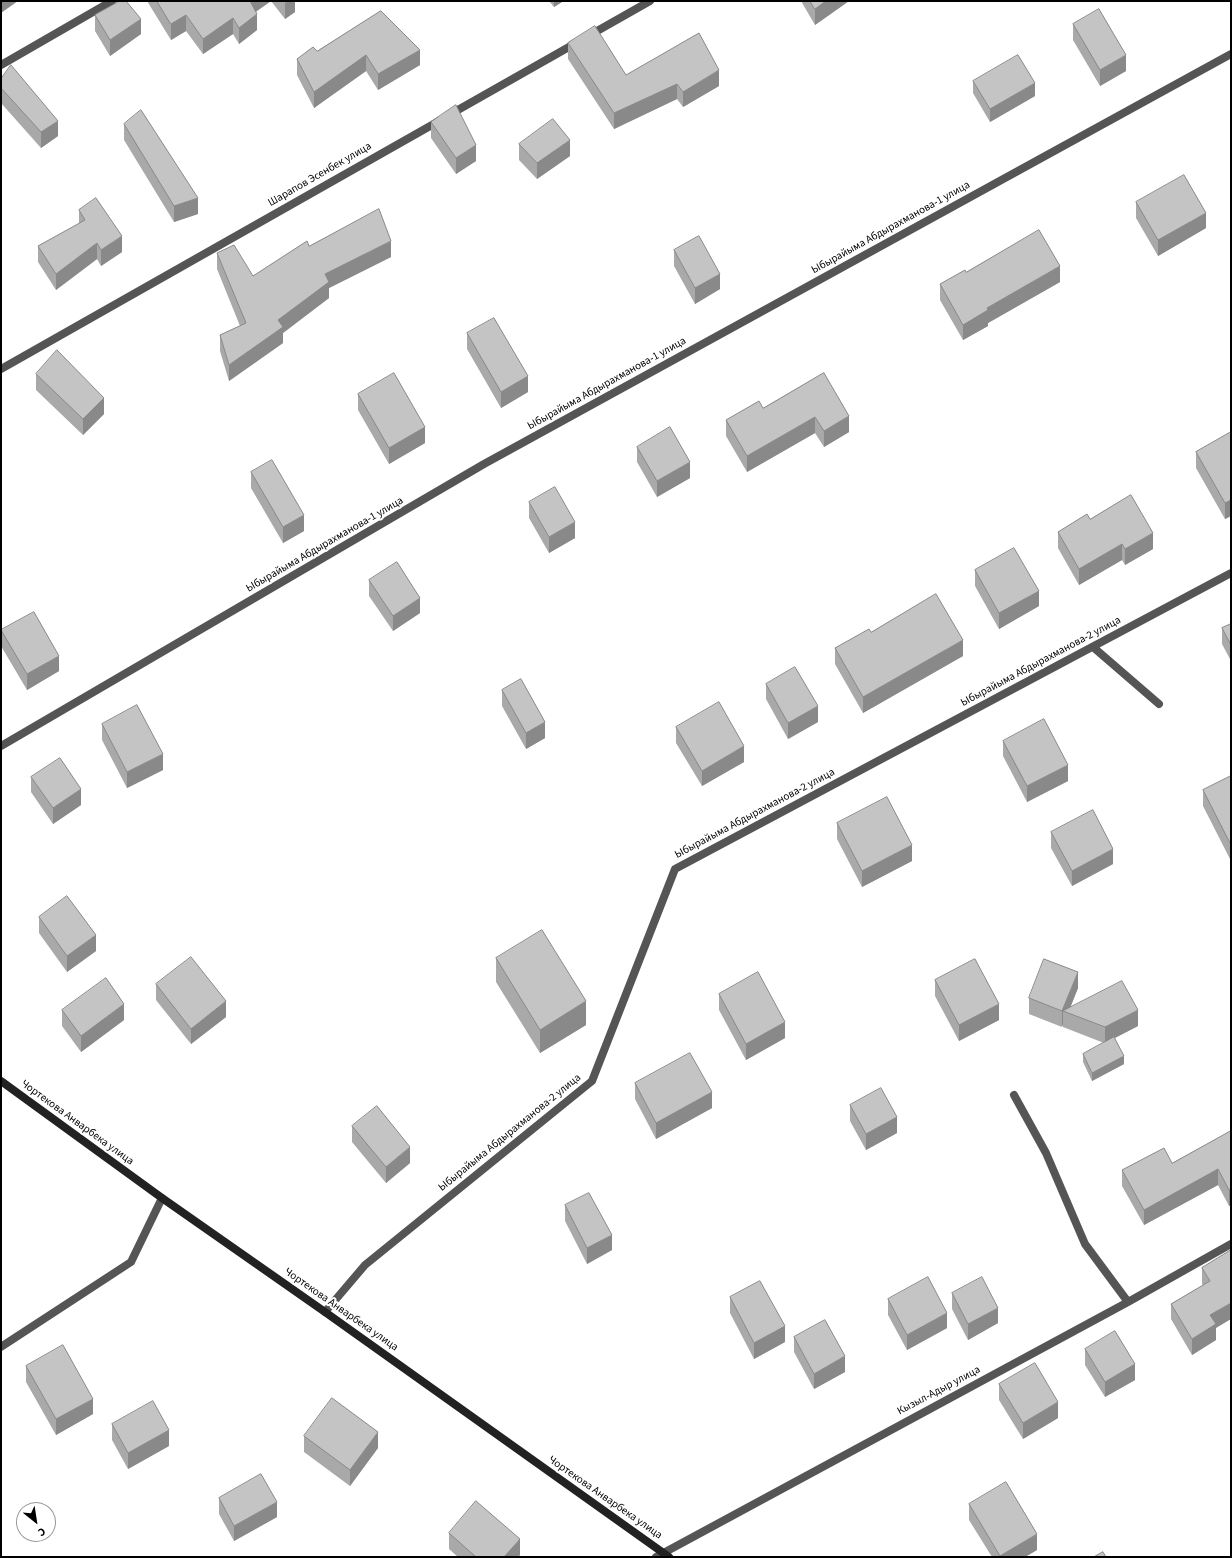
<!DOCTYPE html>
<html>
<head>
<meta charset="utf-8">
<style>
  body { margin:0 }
  #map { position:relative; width:1232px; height:1558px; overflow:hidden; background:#fff; font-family:"Source Sans 3",sans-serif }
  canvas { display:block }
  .frame { position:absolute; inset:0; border:2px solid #000; pointer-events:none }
  .north { position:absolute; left:16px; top:1502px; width:40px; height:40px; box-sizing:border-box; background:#fff; border:1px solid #999; border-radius:50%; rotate:150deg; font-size:11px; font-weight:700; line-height:16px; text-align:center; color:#000 }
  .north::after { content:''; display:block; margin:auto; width:14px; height:18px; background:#000; clip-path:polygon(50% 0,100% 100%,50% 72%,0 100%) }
</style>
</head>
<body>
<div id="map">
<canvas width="1232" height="1558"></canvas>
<div class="frame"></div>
<div class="north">С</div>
</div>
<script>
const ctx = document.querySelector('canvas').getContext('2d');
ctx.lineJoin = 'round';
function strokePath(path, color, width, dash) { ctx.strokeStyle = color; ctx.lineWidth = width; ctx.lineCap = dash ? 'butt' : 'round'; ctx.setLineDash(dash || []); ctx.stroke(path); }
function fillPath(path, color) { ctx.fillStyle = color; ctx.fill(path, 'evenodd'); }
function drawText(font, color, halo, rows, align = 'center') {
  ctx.font = font + ' "Source Sans 3",sans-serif'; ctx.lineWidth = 4; ctx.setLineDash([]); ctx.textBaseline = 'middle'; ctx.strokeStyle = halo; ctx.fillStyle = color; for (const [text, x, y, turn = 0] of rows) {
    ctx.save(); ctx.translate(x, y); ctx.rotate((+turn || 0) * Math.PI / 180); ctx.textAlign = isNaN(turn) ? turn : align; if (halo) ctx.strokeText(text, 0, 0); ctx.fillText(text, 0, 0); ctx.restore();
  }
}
strokePath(new Path2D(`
  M 590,35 L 650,1
  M 1,65 L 112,1
  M 449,115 L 576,43
  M 1,369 L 439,121
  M 1093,647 L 1159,704
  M 1,746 L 484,464 L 1231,54
  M 1014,1095 L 1046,1153 L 1085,1244 L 1128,1302
  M 325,1312 L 365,1265 L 592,1081 L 675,869 L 1231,573
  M 1,1347 L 131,1262 L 162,1198
  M 656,1557 L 1128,1302 L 1231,1244`), '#555', 8);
strokePath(new Path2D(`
  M 1,1081 L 162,1198 L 325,1312 L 669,1557`), '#222', 8);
fillPath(new Path2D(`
  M 147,1 L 271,1 L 256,12 L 257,30 L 239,44 L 233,34 L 203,54 L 186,31 L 171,40 Z
  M 271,1 L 295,1 L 295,12 L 285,19 Z
  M 549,1 L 562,1 L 562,2 L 554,7 Z
  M 801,1 L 849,1 L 815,25 Z
  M 381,11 L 420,65 L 378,90 L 366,71 L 314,108 L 297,75 L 297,59 L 317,51 Z
  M 95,15 L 141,34 L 110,56 L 95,31 Z
  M 1073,24 L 1126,71 L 1100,86 L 1073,40 Z
  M 568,43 L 626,75 L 719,86 L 683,107 L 677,99 L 614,129 L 568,59 Z
  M 1,79 L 58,136 L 41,148 L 1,103 Z
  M 973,81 L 1035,96 L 990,122 L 973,93 Z
  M 431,122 L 476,161 L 456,174 L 431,138 Z
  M 124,124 L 198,214 L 174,222 L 124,140 Z
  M 519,144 L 570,156 L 537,179 L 519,160 Z
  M 1136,202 L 1206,228 L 1158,256 L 1136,218 Z
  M 79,210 L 122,252 L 101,266 L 97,259 L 56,290 L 38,262 L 38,246 L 79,224 Z
  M 309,246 L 391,257 L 329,288 L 329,298 L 283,333 L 283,343 L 229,381 L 220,351 L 220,335 L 240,326 L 217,269 L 217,253 L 253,276 Z
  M 674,250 L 720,289 L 695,304 L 674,266 Z
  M 1060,282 L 988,323 L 988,326 L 963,340 L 940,300 L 940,284 Z
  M 467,333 L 528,392 L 501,408 L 467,349 Z
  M 824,373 L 849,432 L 824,447 L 815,433 L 747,472 L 726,436 L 726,420 L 763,408 Z
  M 36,374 L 104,414 L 83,435 L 36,390 Z
  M 358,394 L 425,443 L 389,464 L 358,410 Z
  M 1231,432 L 1231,516 L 1225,519 L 1196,468 L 1196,452 Z
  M 637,447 L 690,478 L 657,497 L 637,462 Z
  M 251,472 L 304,531 L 283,543 L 251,488 Z
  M 529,502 L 575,538 L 549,553 L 529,518 Z
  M 1090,519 L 1153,549 L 1125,565 L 1122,560 L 1079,585 L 1058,548 L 1058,532 Z
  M 975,570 L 1039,606 L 999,629 L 975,586 Z
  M 369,580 L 420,613 L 393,631 L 369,596 Z
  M 1231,624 L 1231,661 L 1222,644 L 1222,628 Z
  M 1,630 L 59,671 L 27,690 L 1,646 Z
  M 871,632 L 963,656 L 863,713 L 835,664 L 835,648 Z
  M 766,684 L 818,722 L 788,739 L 766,699 Z
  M 502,690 L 545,738 L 526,749 L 502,706 Z
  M 102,724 L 163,770 L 127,788 L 102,740 Z
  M 676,727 L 744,762 L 702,786 L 676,743 Z
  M 1003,741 L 1068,781 L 1027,802 L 1003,756 Z
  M 1231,776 L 1231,861 L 1203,806 L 1203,790 Z
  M 31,777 L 81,805 L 53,824 L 31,792 Z
  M 837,823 L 912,861 L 862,887 L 837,839 Z
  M 1051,832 L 1113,864 L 1072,886 L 1051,848 Z
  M 39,917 L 96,951 L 67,972 L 39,933 Z
  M 496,958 L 586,1025 L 540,1053 L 496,982 Z
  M 935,980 L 999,1020 L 959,1041 L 935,996 Z
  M 156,984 L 226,1017 L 191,1044 L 156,1000 Z
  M 1078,988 L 1070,1008 L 1138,1026 L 1115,1038 L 1124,1064 L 1092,1081 L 1083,1062 L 1083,1054 L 1104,1043 L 1063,1027 L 1063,1024 L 1062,1027 L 1029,1014 L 1029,998 Z
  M 719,994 L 785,1038 L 746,1060 L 719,1010 Z
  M 62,1010 L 124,1020 L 81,1052 L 62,1026 Z
  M 635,1083 L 712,1108 L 656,1139 L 635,1099 Z
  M 850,1105 L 897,1133 L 866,1150 L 850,1121 Z
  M 352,1126 L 410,1163 L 386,1183 L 352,1142 Z
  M 1231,1131 L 1231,1205 L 1229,1206 L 1218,1185 L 1144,1225 L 1122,1186 L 1122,1170 L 1172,1163 Z
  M 565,1205 L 612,1250 L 587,1264 L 565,1221 Z
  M 1231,1250 L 1216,1328 L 1216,1340 L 1192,1355 L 1171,1319 L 1171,1304 L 1203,1285 L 1202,1284 L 1202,1268 Z
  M 952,1293 L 998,1323 L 968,1340 L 952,1309 Z
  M 730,1297 L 785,1342 L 754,1359 L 730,1313 Z
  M 888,1299 L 947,1328 L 907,1350 L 888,1315 Z
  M 794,1337 L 845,1372 L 814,1389 L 794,1352 Z
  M 1085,1349 L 1135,1380 L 1105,1397 L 1085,1365 Z
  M 26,1366 L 93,1414 L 56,1435 L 26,1382 Z
  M 999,1384 L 1058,1418 L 1023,1439 L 999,1400 Z
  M 112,1424 L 169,1446 L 128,1469 L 112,1440 Z
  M 304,1436 L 378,1448 L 350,1486 L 304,1452 Z
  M 219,1498 L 277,1517 L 234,1541 L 219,1514 Z
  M 969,1504 L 1037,1550 L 1025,1557 L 992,1557 L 969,1520 Z
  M 449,1533 L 520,1555 L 518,1557 L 458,1557 L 449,1549 Z`), '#a9a9a9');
fillPath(new Path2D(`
  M 1,1 L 18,1 L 1,13 Z
  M 249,1 L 271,1 L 249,16 Z
  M 288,1 L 295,1 L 295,12 L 285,19 L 285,3 Z
  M 554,1 L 562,1 L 562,2 L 554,7 Z
  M 826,1 L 849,1 L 815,25 L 815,9 Z
  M 257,14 L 257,30 L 239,44 L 239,28 Z
  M 186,15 L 186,31 L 171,40 L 171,24 Z
  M 233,18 L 233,34 L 203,54 L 203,39 Z
  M 141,19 L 141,34 L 110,56 L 110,40 Z
  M 420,50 L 420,65 L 378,90 L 378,74 Z
  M 366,55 L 366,71 L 314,108 L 314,92 Z
  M 1126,55 L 1126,71 L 1100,86 L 1100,70 Z
  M 719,70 L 719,86 L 683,107 L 683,92 Z
  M 1035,83 L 1035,96 L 990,122 L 990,109 Z
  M 677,84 L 677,99 L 614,129 L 614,113 Z
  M 58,121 L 58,136 L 41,148 L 41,132 Z
  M 570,140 L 570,156 L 537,179 L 537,163 Z
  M 476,145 L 476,161 L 456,174 L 456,158 Z
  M 198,198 L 198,214 L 174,222 L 174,206 Z
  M 1206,213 L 1206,228 L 1158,256 L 1158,240 Z
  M 122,236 L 122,252 L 101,266 L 101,250 Z
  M 391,241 L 391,257 L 329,288 L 329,298 L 283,333 L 283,343 L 229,381 L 229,365 L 278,320 L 325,274 Z
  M 97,243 L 97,259 L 56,290 L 56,274 Z
  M 1060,266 L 1060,282 L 988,323 L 988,326 L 963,340 L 963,325 L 987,308 Z
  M 720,274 L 720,289 L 695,304 L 695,288 Z
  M 528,376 L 528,392 L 501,408 L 501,392 Z
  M 104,398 L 104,414 L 83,435 L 83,419 Z
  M 849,416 L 849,432 L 824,447 L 824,431 Z
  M 815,417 L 815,433 L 747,472 L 747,456 Z
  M 425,427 L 425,443 L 389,464 L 389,448 Z
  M 690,462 L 690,478 L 657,497 L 657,481 Z
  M 1231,500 L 1231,516 L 1225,519 L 1225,503 Z
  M 304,515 L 304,531 L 283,543 L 283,527 Z
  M 575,522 L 575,538 L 549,553 L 549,537 Z
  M 1153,533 L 1153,549 L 1125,565 L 1125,549 Z
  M 1122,544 L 1122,560 L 1079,585 L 1079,569 Z
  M 1039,591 L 1039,606 L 999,629 L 999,613 Z
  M 420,598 L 420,613 L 393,631 L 393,616 Z
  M 963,640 L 963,656 L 863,713 L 863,697 Z
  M 59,656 L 59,671 L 27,690 L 27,674 Z
  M 818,706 L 818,722 L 788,739 L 788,723 Z
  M 545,722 L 545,738 L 526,749 L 526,733 Z
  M 744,746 L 744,762 L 702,786 L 702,771 Z
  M 163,754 L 163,770 L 127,788 L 127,772 Z
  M 1068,765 L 1068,781 L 1027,802 L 1027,786 Z
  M 81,789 L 81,805 L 53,824 L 53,808 Z
  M 912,845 L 912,861 L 862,887 L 862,871 Z
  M 1113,849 L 1113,864 L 1072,886 L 1072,871 Z
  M 96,935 L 96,951 L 67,972 L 67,956 Z
  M 1078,972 L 1078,988 L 1068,1013 L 1063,1011 L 1063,1024 L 1062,1027 L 1062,1011 Z
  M 226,1001 L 226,1017 L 191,1044 L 191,1029 Z
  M 586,1001 L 586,1025 L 540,1053 L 540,1030 Z
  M 124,1004 L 124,1020 L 81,1052 L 81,1036 Z
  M 999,1004 L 999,1020 L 959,1041 L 959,1025 Z
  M 1138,1010 L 1138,1026 L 1105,1043 L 1105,1027 Z
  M 785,1022 L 785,1038 L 746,1060 L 746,1044 Z
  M 1124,1056 L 1124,1064 L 1092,1081 L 1092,1073 Z
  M 712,1092 L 712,1108 L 656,1139 L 656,1123 Z
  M 897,1117 L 897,1133 L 866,1150 L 866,1134 Z
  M 410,1147 L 410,1163 L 386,1183 L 386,1167 Z
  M 1218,1169 L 1218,1185 L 1144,1225 L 1144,1210 Z
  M 1231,1189 L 1231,1205 L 1229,1206 L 1229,1190 Z
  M 612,1235 L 612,1250 L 587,1264 L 587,1248 Z
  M 1231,1303 L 1231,1319 L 1216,1328 L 1216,1340 L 1192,1355 L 1192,1339 L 1210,1315 Z
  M 998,1308 L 998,1323 L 968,1340 L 968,1324 Z
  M 947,1313 L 947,1328 L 907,1350 L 907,1335 Z
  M 785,1326 L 785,1342 L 754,1359 L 754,1343 Z
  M 845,1356 L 845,1372 L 814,1389 L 814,1374 Z
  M 1135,1364 L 1135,1380 L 1105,1397 L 1105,1382 Z
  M 93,1399 L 93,1414 L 56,1435 L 56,1419 Z
  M 1058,1402 L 1058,1418 L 1023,1439 L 1023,1423 Z
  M 169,1430 L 169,1446 L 128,1469 L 128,1453 Z
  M 378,1432 L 378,1448 L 350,1486 L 350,1470 Z
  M 277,1502 L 277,1517 L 234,1541 L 234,1526 Z
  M 1037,1534 L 1037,1550 L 1025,1557 L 1000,1557 L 1000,1556 Z
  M 520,1539 L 520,1555 L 518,1557 L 504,1557 Z`), '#898989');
const building = new Path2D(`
  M 120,1 L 126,1 L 141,19 L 110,40 L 95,15 Z
  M 157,1 L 250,1 L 257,14 L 239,28 L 233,18 L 203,39 L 186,15 L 171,24 Z
  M 810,1 L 826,1 L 815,9 Z
  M 1099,9 L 1126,55 L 1100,70 L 1073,24 Z
  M 381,11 L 420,50 L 378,74 L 366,55 L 314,92 L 297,59 L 313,47 L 317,51 Z
  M 595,26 L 626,75 L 699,33 L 719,70 L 683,92 L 677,84 L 614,113 L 568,43 Z
  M 1018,55 L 1035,83 L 990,109 L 973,81 Z
  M 11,65 L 58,121 L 41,132 L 1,88 L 1,79 Z
  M 456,105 L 476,145 L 456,158 L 431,122 Z
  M 141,110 L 198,198 L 174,206 L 124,124 Z
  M 553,119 L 570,140 L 537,163 L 519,144 Z
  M 1184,175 L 1206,213 L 1158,240 L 1136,202 Z
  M 96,198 L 122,236 L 101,250 L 97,243 L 56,274 L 38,246 L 85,220 L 79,210 Z
  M 379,209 L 391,241 L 325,274 L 329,282 L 278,320 L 283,327 L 229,365 L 220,335 L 246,323 L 217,253 L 234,245 L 253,276 L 307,241 L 309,246 Z
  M 1039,230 L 1060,266 L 987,308 L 988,310 L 963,325 L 940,284 L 965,270 L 966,272 Z
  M 699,236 L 720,274 L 695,288 L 674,250 Z
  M 494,318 L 528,376 L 501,392 L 467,333 Z
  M 57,350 L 104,398 L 83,419 L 36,374 Z
  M 394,373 L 425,427 L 389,448 L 358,394 Z
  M 824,373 L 849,416 L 824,431 L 815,417 L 747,456 L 726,420 L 759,401 L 763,408 Z
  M 670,427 L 690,462 L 657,481 L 637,447 Z
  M 1231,432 L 1231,500 L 1225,503 L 1196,452 Z
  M 272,460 L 304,515 L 283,527 L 251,472 Z
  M 555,487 L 575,522 L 549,537 L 529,502 Z
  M 1131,495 L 1153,533 L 1125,549 L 1122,544 L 1079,569 L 1058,532 L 1087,514 L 1090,519 Z
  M 1014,548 L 1039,591 L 999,613 L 975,570 Z
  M 397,562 L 420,598 L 393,616 L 369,580 Z
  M 936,594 L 963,640 L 863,697 L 835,648 L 869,629 L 871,632 Z
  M 34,612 L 59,656 L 27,674 L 1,630 Z
  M 1231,624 L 1231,645 L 1222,628 Z
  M 795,667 L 818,706 L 788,723 L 766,684 Z
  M 521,679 L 545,722 L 526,733 L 502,690 Z
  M 719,702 L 744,746 L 702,771 L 676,727 Z
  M 137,705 L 163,754 L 127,772 L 102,724 Z
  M 1044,719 L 1068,765 L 1027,786 L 1003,741 Z
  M 60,758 L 81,789 L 53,808 L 31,777 Z
  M 1231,776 L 1231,845 L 1203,790 Z
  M 887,797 L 912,845 L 862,871 L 837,823 Z
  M 1093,810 L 1113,849 L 1072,871 L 1051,832 Z
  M 67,896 L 96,935 L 67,956 L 39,917 Z
  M 542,930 L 586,1001 L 540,1030 L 496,958 Z
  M 191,957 L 226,1001 L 191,1029 L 156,984 Z
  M 975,959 L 999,1004 L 959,1025 L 935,980 Z
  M 1044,959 L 1078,972 L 1062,1011 L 1029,998 Z
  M 758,972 L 785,1022 L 746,1044 L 719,994 Z
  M 106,978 L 124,1004 L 81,1036 L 62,1010 Z
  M 1122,981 L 1138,1010 L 1105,1027 L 1063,1011 Z
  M 1114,1037 L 1124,1056 L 1092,1073 L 1083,1054 Z
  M 690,1053 L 712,1092 L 656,1123 L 635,1083 Z
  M 881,1088 L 897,1117 L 866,1134 L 850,1105 Z
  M 377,1106 L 410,1147 L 386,1167 L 352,1126 Z
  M 1231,1131 L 1231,1189 L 1229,1190 L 1218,1169 L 1144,1210 L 1122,1170 L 1164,1148 L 1172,1163 Z
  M 589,1193 L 612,1235 L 587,1248 L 565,1205 Z
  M 1231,1250 L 1231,1303 L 1210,1315 L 1216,1324 L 1192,1339 L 1171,1304 L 1210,1281 L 1202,1268 Z
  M 928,1277 L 947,1313 L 907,1335 L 888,1299 Z
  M 982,1277 L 998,1308 L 968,1324 L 952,1293 Z
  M 760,1281 L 785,1326 L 754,1343 L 730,1297 Z
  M 825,1320 L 845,1356 L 814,1374 L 794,1337 Z
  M 1115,1331 L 1135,1364 L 1105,1382 L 1085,1349 Z
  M 63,1345 L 93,1399 L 56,1419 L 26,1366 Z
  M 1035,1363 L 1058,1402 L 1023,1423 L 999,1384 Z
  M 332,1398 L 378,1432 L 350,1470 L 304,1436 Z
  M 153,1401 L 169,1430 L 128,1453 L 112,1424 Z
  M 261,1474 L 277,1502 L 234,1526 L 219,1498 Z
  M 1006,1482 L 1037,1534 L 1000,1556 L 969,1504 Z
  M 476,1501 L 520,1539 L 504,1557 L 476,1557 L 449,1533 Z
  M 1103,1552 L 1106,1557 L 1094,1557 Z`);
fillPath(building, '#c4c4c4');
strokePath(building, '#898989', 1);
drawText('11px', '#000', '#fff', [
  ["Шарапов Эсенбек улица",320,175,-30],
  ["Ыбырайыма Абдырахманова-1 улица",891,228,-29],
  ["Ыбырайыма Абдырахманова-1 улица",607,384,-29],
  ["Ыбырайыма Абдырахманова-1 улица",325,545,-30],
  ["Ыбырайыма Абдырахманова-2 улица",1041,662,-28],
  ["Ыбырайыма Абдырахманова-2 улица",755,814,-28],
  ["Чортекова Анварбека улица",77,1123,36],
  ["Ыбырайыма Абдырахманова-2 улица",510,1133,-39],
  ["Чортекова Анварбека улица",341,1310,35],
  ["Кызыл-Адыр улица",939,1391,-28],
  ["Чортекова Анварбека улица",605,1498,35]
]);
</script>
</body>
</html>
